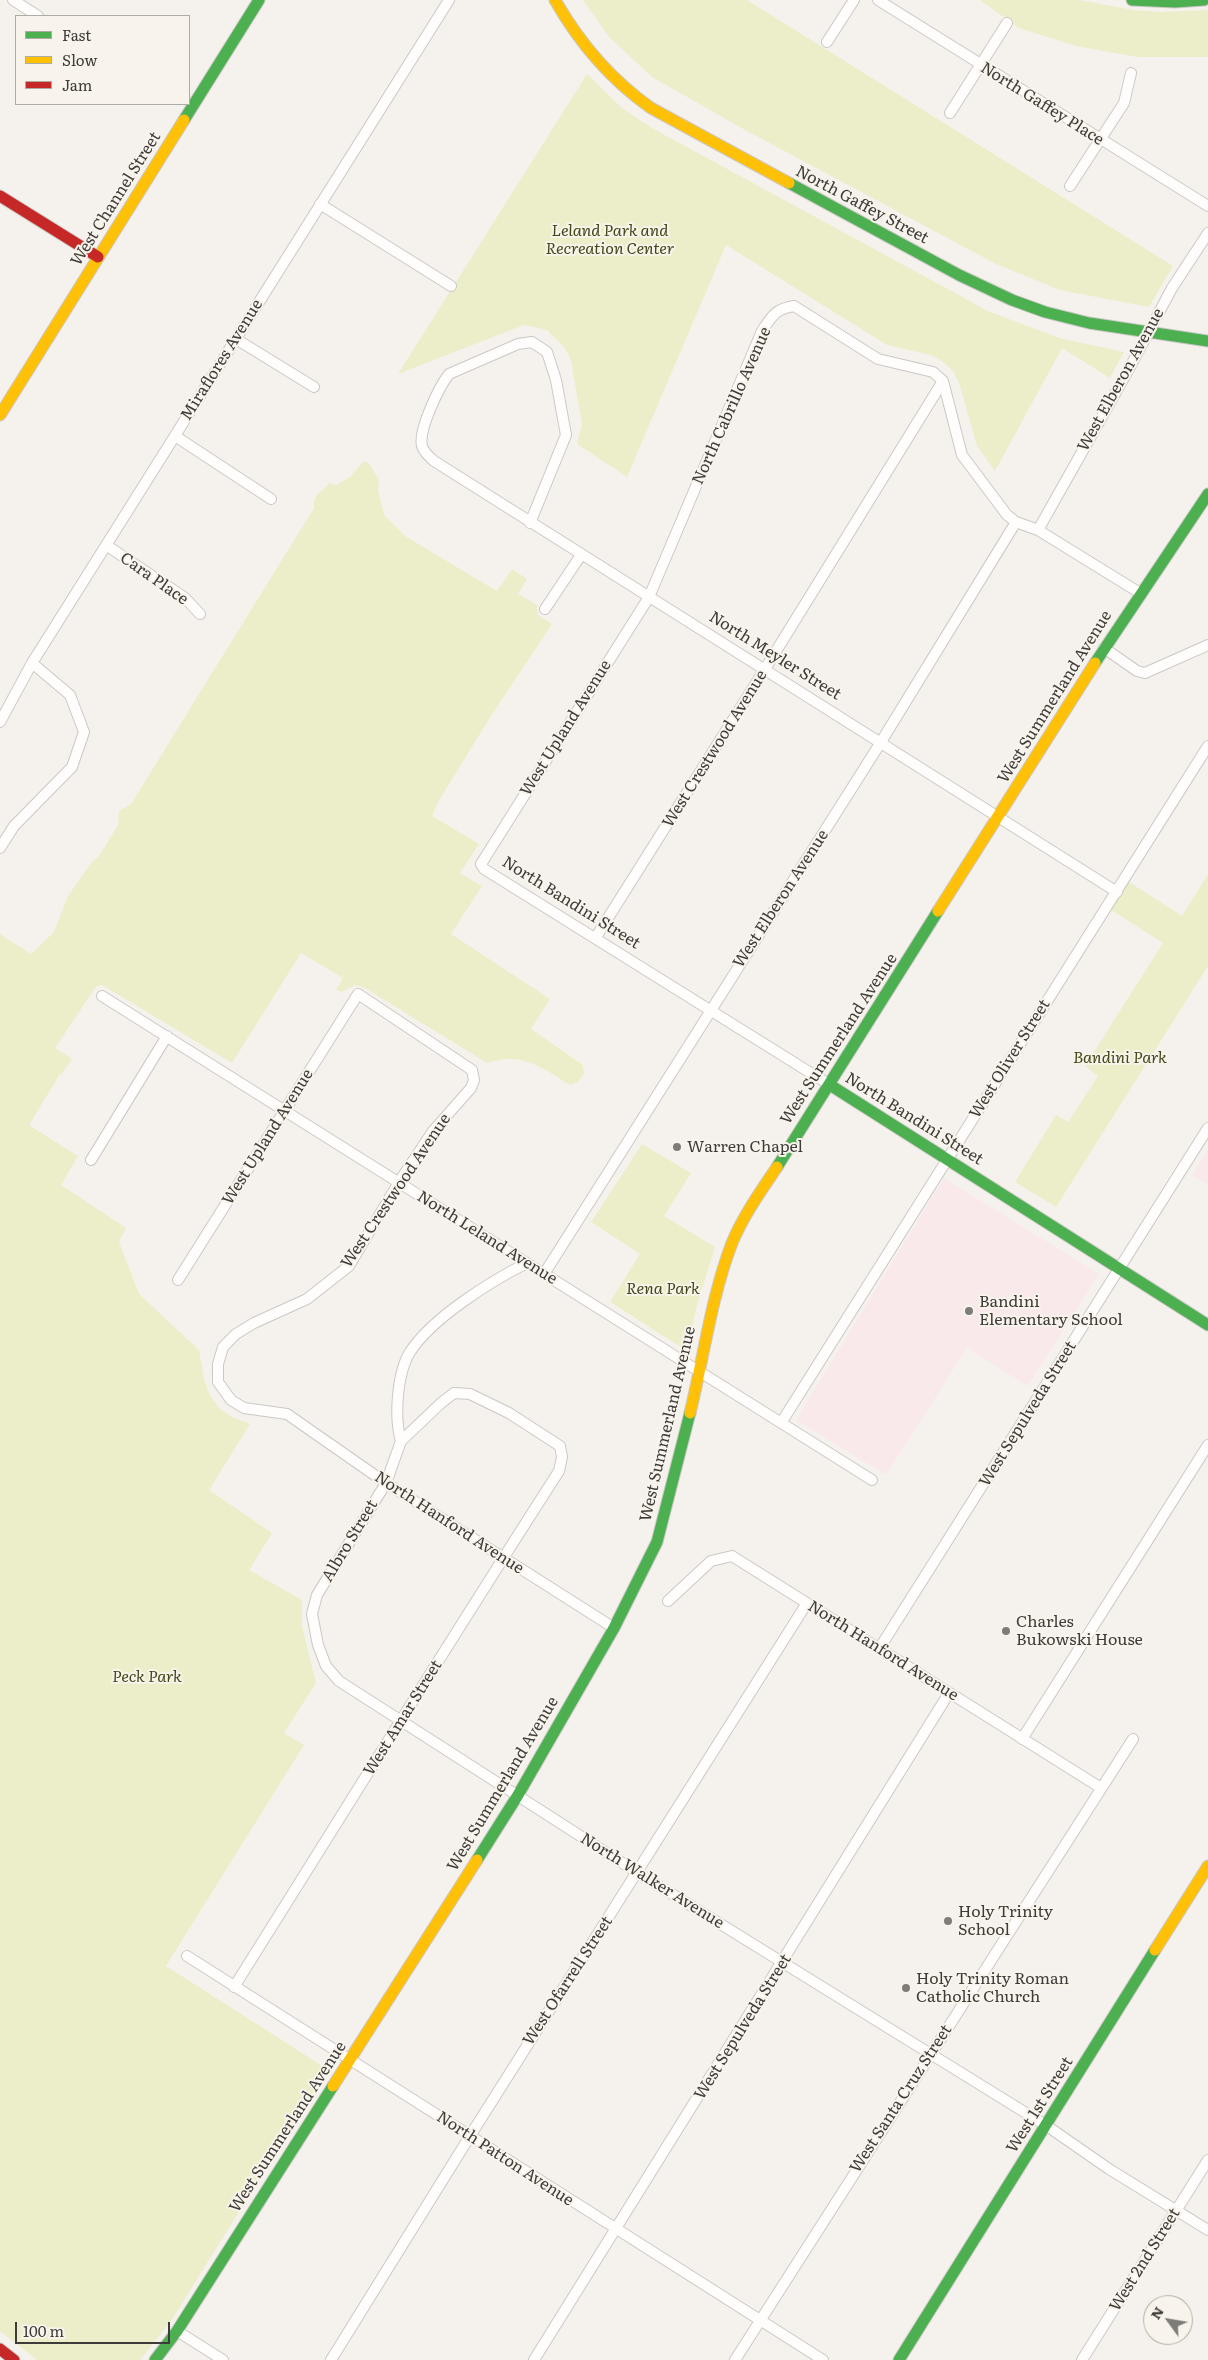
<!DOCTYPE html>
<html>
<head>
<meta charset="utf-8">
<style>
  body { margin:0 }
  #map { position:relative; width:1208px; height:2360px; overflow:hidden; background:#f5f2ee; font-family:Literata,serif }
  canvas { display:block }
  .legend { position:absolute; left:15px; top:15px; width:175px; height:90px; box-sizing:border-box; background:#f8f3eb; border:1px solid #aeaaa4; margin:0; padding:6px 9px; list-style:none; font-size:15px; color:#3e3c39 }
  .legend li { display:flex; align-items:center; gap:10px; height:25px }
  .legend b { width:25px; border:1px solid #aeaaa4 }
  .north { position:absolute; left:1143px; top:2295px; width:50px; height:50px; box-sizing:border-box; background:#f8f3eb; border:1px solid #aeaaa4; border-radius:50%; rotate:302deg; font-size:14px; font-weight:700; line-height:20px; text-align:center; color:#3e3c39 }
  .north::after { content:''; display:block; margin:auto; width:18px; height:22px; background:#7e7c78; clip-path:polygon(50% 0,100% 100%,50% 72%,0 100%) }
  .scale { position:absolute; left:15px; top:2322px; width:155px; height:22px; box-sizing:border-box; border:2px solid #3e3c39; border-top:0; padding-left:6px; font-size:15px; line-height:18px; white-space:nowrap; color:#3e3c39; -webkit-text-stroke:4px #f8f3eb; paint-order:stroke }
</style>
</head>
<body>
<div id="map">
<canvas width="1208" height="2360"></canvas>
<ul class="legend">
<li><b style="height:6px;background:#4caf50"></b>Fast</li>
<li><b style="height:6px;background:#ffc107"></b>Slow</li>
<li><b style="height:6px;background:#c62828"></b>Jam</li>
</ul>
<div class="north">N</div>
<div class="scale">100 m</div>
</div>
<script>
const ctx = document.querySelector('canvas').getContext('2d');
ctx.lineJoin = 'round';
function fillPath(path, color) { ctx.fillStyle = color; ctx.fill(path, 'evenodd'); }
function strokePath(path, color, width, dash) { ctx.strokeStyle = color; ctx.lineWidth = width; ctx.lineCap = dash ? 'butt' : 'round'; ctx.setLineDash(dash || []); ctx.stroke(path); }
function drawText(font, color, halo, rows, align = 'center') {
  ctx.font = font + ' Literata,serif'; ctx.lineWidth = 4; ctx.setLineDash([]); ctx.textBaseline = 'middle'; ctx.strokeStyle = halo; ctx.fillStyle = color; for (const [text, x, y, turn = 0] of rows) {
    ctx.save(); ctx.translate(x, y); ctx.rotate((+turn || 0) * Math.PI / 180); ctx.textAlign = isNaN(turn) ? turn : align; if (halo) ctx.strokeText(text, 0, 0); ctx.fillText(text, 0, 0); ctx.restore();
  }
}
fillPath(new Path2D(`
  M 1208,1150 L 1208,1185 L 1192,1175 Z
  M 944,1178 L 1099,1274 L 1028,1386 L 967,1348 L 886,1475 L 796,1420 Z`), '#f9e9ea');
fillPath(new Path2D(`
  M 583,0 L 747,0 L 1173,266 L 1149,307 L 1060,290 L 996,264 L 747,131 L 652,77 L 609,37 Z
  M 980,0 L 1080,0 L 1133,10 L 1161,12 L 1208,10 L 1208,57 L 1137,57 L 1076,46 L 1019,28 Z
  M 587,74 L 622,108 L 652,128 L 988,311 L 1059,338 L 1124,352 L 1110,378 L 1062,348 L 995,471 L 977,446 L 959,383 L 953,371 L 942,361 L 931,355 L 887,345 L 726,245 L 627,477 L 577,444 L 582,424 L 571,361 L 565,348 L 547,330 L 524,325 L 398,374 Z
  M 363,462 L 368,462 L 379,480 L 378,489 L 384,515 L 405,536 L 497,591 L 512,569 L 527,579 L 518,594 L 537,605 L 538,615 L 552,624 L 489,719 L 438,802 L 432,816 L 479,844 L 460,873 L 482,886 L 451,934 L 550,999 L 531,1029 L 583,1065 L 584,1074 L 578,1082 L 570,1085 C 543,1068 521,1051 487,1063 L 365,988 L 355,985 L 342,992 L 336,990 L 343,978 L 301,953 L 232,1063 L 102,985 L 97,986 L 93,991 L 55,1048 L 72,1059 L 61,1075 L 60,1074 L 29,1125 L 78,1156 L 61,1185 L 126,1228 L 119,1242 L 139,1294 L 199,1350 L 204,1379 L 210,1395 L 219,1408 L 232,1417 L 250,1424 L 209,1490 L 272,1533 L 249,1570 L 302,1600 L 302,1627 L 316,1683 L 284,1733 L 304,1745 L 166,1966 L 324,2067 L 324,2075 L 171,2321 L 140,2360 L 37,2360 L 0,2331 L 0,934 L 31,954 L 54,932 L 68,896 L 92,862 L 99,856 L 118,825 L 119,811 L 131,804 L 314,508 C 314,491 322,494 329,483 L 336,485 L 350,477 Z
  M 1208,874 L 1208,966 L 1056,1207 L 1015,1182 L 1056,1115 L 1068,1122 L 1098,1076 L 1085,1066 L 1163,943 L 1108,908 L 1126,880 L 1182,916 Z
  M 642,1144 L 691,1173 L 664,1216 L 715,1247 L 697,1305 L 687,1351 L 610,1302 L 640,1254 L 591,1222 Z`), '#ebeec9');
const street = new Path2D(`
  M 13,0 L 38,16
  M 878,0 L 1208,206
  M 827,42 L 854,0
  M 950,113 L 1007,23
  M 1070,186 L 1124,103 L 1131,73
  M 320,204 L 451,286
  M 1172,288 L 1208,233
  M 236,339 L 314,387
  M 175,436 L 271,499
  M 530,523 L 566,435 L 556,380 L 547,352 L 532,342 L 518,344 L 449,374 C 439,387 418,430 422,446 C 424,453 430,457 434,461 C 662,605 890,748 1117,892
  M 1038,530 L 1130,367
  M 106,545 L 185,598 L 200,614
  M 545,609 L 581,555
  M 1104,648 L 1137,671 L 1145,673 L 1208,645
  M 0,722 L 32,663 L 449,0
  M 0,848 L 14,826 L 72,767 L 84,732 L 70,695 L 32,663
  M 596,937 L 765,669 L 943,381
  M 102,996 L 872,1480
  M 830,1085 L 484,869 L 481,864 L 649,597 L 762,331 C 772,316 775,309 794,306 L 878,359 L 933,372 L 943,381 L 962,455 L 1007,515 L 1016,522 L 1038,530 L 1140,593
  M 91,1160 L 167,1036
  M 544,1274 L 881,742 L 1016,522
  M 178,1280 L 358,994 L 472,1070 L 474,1080 L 471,1088 L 433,1131 L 399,1182 L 349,1266 L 307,1299 L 254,1323 L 236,1334 L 223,1347 L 218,1364 L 218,1382 L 231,1400 L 244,1408 L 287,1414 L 386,1483 L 614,1628
  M 781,1423 L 1208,746
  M 401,1441 C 394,1418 397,1373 410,1352 C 432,1318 491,1281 527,1263
  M 668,1601 L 711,1561 L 732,1556 L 1101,1788
  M 879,1649 L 1208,1128
  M 1022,1739 L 1208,1445
  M 187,1956 L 823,2360
  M 234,1987 C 342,1815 449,1642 559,1471 L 562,1457 L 560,1446 L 509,1413 L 470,1394 L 454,1393 L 441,1403 L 401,1441 L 386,1483 L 317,1595 L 312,1614 L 318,1645 L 326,1666 L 339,1681 L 638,1873 L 1047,2126 L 1109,2169 L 1208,2230
  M 177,2331 L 223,2360
  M 331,2360 L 470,2136 L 807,1603
  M 534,2360 L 949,1693
  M 735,2360 L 1133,1739
  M 1082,2360 L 1208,2160`);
const fast = new Path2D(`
  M 1132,0 L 1175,2 L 1204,0
  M 184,120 L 259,0
  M 789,183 L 959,275 L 1012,300 L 1045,312 L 1089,323 L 1208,341
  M 1095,663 L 1208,494
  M 830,1085 L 1208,1325
  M 777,1167 L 938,911
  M 477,1860 L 518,1795 L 614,1628 L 657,1542 L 690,1413
  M 155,2360 L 177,2331 L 333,2086
  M 899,2360 L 1155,1950`);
const slow = new Path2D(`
  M 555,0 C 580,44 610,79 651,108 L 789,183
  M 0,415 L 184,120
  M 938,911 L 1095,663
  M 690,1413 C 704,1356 711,1298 732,1243 C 743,1216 761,1191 777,1167
  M 1155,1950 L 1208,1866
  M 333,2086 L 477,1860`);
const jam = new Path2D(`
  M 0,196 L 98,257
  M 0,2349 L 14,2360`);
strokePath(street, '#cbc8c5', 12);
strokePath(fast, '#cbc8c5', 13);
strokePath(slow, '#cbc8c5', 13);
strokePath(jam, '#cbc8c5', 13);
strokePath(street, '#fefdfc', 10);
strokePath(fast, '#4caf50', 11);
strokePath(slow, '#ffc107', 11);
strokePath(jam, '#c62828', 11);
const streetBridge = new Path2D(`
  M 1130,367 L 1172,288`);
strokePath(streetBridge, '#cbc8c5', 12, []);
strokePath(streetBridge, '#fefdfc', 10);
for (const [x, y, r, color] of [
  [677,1147,5,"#7e7c78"],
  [969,1311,5,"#7e7c78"],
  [1006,1631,5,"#7e7c78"],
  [948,1921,5,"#7e7c78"],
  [906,1988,5,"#7e7c78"]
]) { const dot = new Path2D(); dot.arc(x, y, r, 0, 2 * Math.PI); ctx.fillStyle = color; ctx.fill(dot); strokePath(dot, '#f8f3eb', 2); }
drawText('16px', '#3e3c39', '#f8f3eb', [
  ["North Gaffey Place",1042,104,32],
  ["West Channel Street",116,199,-58],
  ["North Gaffey Street",862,205,28],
  ["Miraflores Avenue",222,360,-58],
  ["West Elberon Avenue",1121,380,-61],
  ["North Cabrillo Avenue",732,406,-66],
  ["Cara Place",154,579,35],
  ["North Meyler Street",775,656,32],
  ["West Summerland Avenue",1055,697,-58],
  ["West Upland Avenue",566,728,-58],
  ["West Crestwood Avenue",715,749,-58],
  ["West Elberon Avenue",781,899,-57],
  ["North Bandini Street",571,903,32],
  ["West Summerland Avenue",839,1039,-57],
  ["West Oliver Street",1010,1059,-58],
  ["North Bandini Street",914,1119,32],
  ["West Upland Avenue",268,1137,-58],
  ["West Crestwood Avenue",396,1191,-56],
  ["North Leland Avenue",487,1238,32],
  ["West Sepulveda Street",1028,1414,-58],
  ["West Summerland Avenue",668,1424,-77],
  ["North Hanford Avenue",449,1523,33],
  ["Albro Street",350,1541,-59],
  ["North Hanford Avenue",883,1651,32],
  ["West Amar Street",403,1718,-58],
  ["West Summerland Avenue",503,1784,-59],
  ["North Walker Avenue",652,1881,32],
  ["West Ofarrell Street",568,1981,-57],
  ["West Sepulveda Street",743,2027,-58],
  ["West Santa Cruz Street",901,2099,-57],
  ["West 1st Street",1040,2105,-58],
  ["West Summerland Avenue",288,2127,-57],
  ["North Patton Avenue",505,2159,33],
  ["West 2nd Street",1145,2260,-58]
]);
drawText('italic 16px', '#434817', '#f8f3eb', [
  ["Leland Park and",610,231],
  ["Recreation Center",610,249],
  ["Bandini Park",1120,1058],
  ["Rena Park",663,1289],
  ["Peck Park",147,1677]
]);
drawText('16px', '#3e3c39', '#f8f3eb', [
  ["Warren Chapel",687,1147],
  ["Bandini",979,1302],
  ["Elementary School",979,1320],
  ["Charles",1016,1622],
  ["Bukowski House",1016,1640],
  ["Holy Trinity",958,1912],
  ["School",958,1930],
  ["Holy Trinity Roman",916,1979],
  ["Catholic Church",916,1997]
], 'left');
</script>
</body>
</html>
